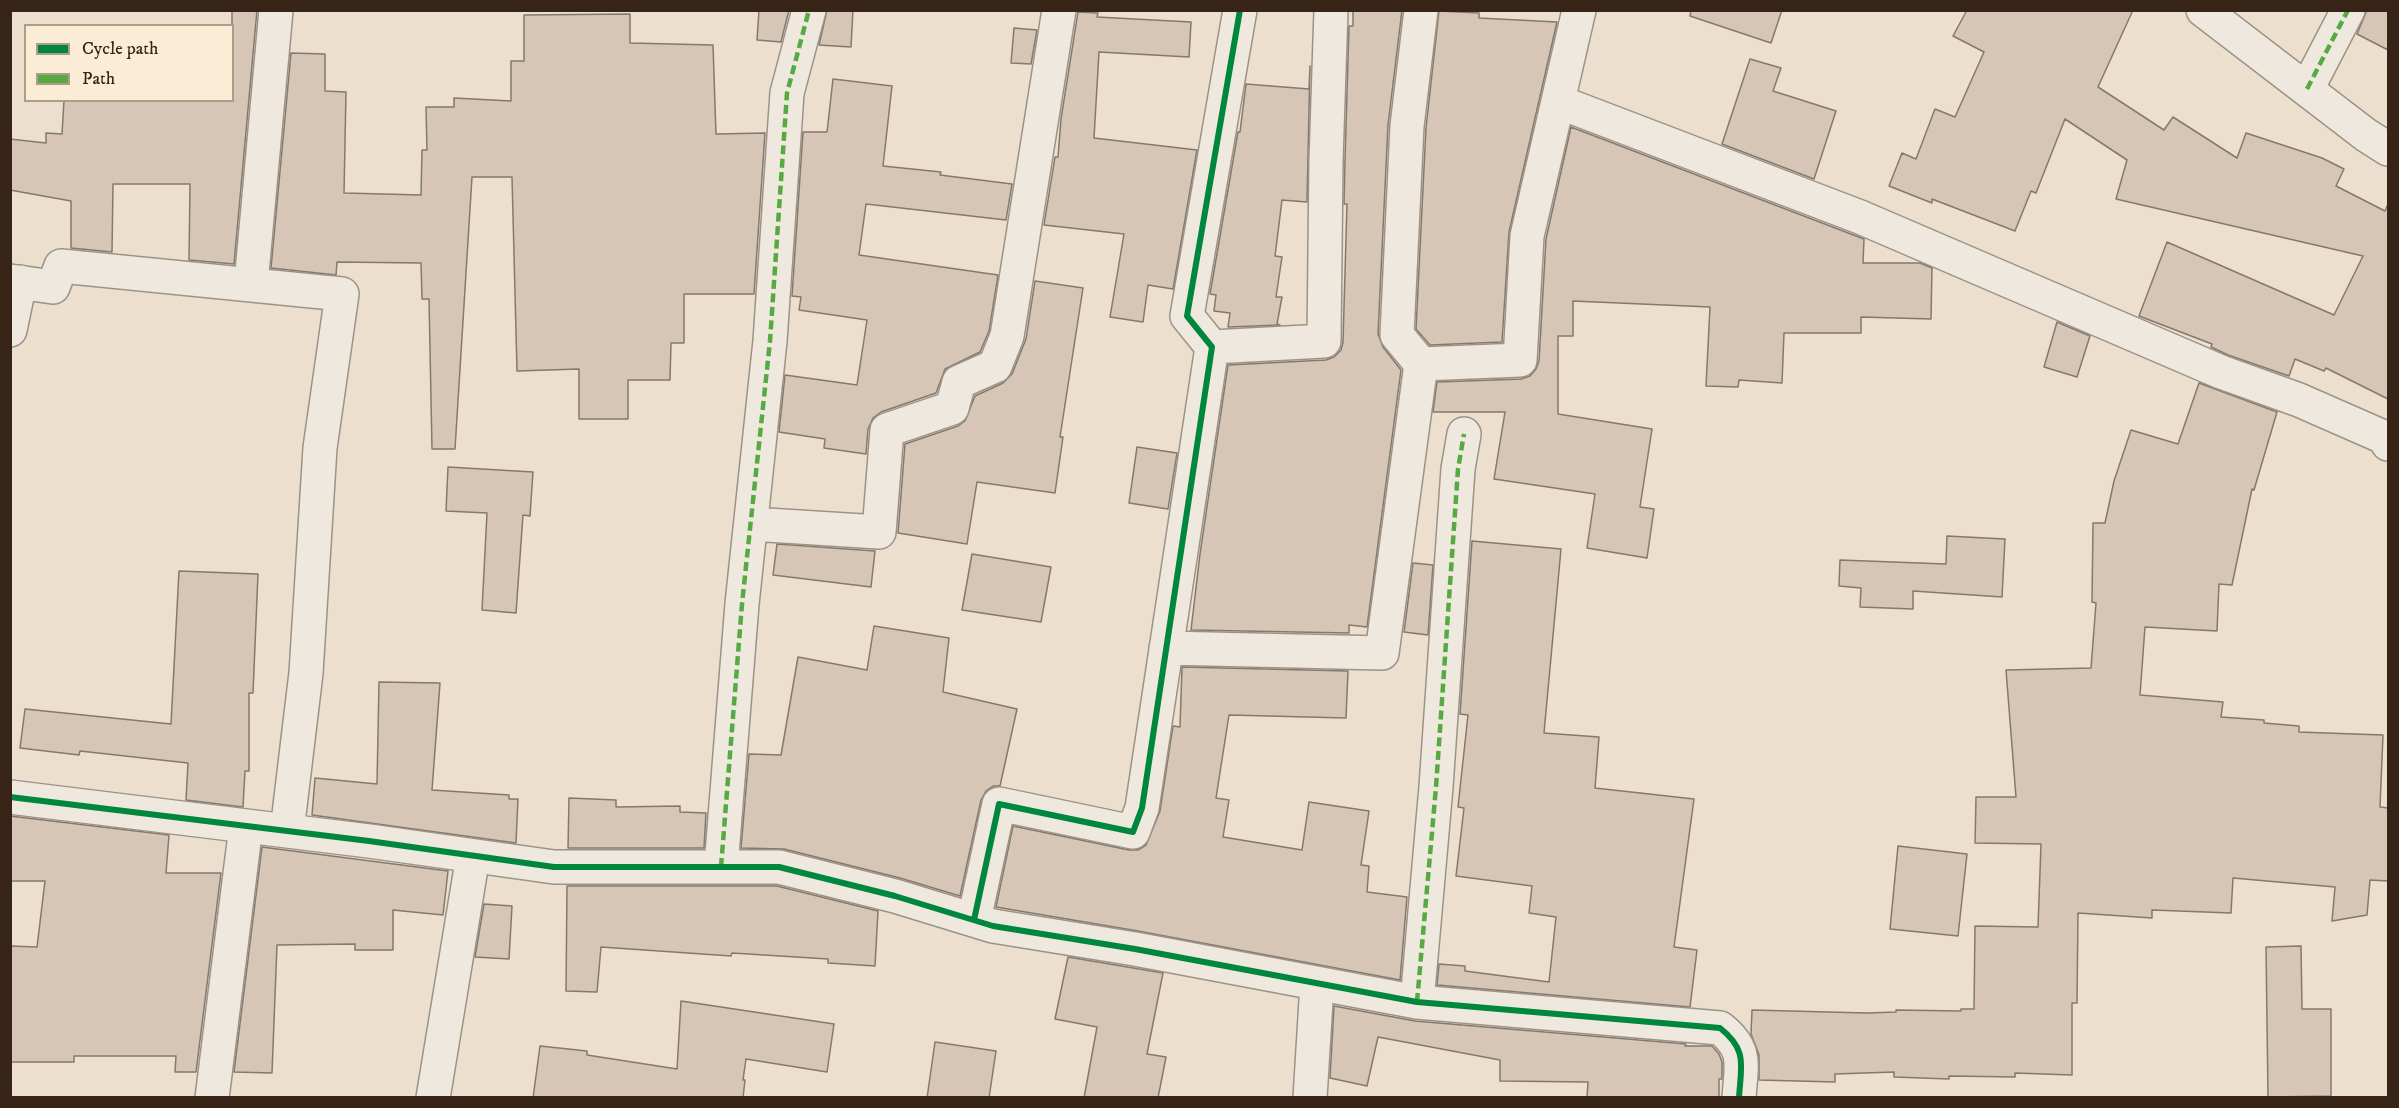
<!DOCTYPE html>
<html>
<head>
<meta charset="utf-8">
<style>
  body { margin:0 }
  #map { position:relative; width:2399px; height:1108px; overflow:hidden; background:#ecdfcd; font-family:"IM FELL DW Pica",serif }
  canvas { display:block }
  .frame { position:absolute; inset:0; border:12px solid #372417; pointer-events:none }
  .legend { position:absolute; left:24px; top:24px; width:210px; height:78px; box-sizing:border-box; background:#fbecd6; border:2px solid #ad9c8a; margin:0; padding:8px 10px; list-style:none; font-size:18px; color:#372417 }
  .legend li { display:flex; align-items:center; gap:12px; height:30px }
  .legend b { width:30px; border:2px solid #ad9c8a }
</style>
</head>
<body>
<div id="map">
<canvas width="2399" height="1108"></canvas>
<div class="frame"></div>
<ul class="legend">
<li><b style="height:8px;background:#00873e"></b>Cycle path</li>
<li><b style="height:8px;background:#55aa42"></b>Path</li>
</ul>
</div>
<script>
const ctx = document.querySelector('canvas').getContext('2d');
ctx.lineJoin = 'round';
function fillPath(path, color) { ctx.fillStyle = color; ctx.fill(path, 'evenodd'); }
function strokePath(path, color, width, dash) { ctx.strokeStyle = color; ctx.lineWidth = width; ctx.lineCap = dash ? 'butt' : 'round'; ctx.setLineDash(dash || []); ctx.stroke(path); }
const building = new Path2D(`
  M 232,10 L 257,10 L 234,264 L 189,260 L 190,184 L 113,184 L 112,252 L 71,248 L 71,201 L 10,190 L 10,139 L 46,143 L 46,133 L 62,134 L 64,100 L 232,100 Z
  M 759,10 L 789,10 L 781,42 L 757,40 Z
  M 827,10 L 853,10 L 851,47 L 819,45 Z
  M 1353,10 L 1402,10 L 1388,125 L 1378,334 L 1383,347 L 1401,370 L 1367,627 L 1349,625 L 1349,633 L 1191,630 L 1200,554 L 1228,365 L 1326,360 L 1334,357 L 1341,350 L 1343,342 L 1347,204 L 1344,204 L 1345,160 L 1349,26 L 1353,26 Z
  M 1691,10 L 1782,10 L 1771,43 L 1690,16 Z
  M 1967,10 L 2133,10 L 2098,87 L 2164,130 L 2173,117 L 2237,158 L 2246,133 L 2322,158 L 2344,169 L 2336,186 L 2385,211 L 2388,204 L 2388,399 L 2326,368 L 2324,371 L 2295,359 L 2289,376 L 2228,355 L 2211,347 L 2212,344 L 2139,316 L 2167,242 L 2334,315 L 2363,256 L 2116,199 L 2127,160 L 2065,119 L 2036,193 L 2031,191 L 2015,231 L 1932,199 L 1932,203 L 1889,186 L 1902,153 L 1916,159 L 1935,109 L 1955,117 L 1984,52 L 1953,36 Z
  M 2367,10 L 2388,10 L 2388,50 L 2357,34 Z
  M 1439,11 L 1479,13 L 1479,18 L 1557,22 L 1509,232 L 1502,342 L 1430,345 L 1416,329 L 1426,128 Z
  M 1078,12 L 1098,13 L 1097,17 L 1191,22 L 1189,57 L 1099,52 L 1094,138 L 1197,150 L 1173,289 L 1148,285 L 1143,322 L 1110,317 L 1124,234 L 1044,225 L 1055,157 L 1058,157 L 1061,119 Z
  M 630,14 L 630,43 L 713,45 L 716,134 L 765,133 L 754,294 L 684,294 L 684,343 L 671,343 L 670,380 L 628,380 L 628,419 L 579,419 L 579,369 L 517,371 L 512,177 L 472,177 L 455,449 L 432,449 L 429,299 L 422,299 L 421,263 L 337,262 L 336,275 L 271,268 L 291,53 L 325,54 L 325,91 L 346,92 L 344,193 L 421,195 L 422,150 L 427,150 L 426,107 L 454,107 L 454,98 L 511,101 L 511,61 L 524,61 L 524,15 Z
  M 1014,28 L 1037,30 L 1031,64 L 1011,63 Z
  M 1750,59 L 1781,68 L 1773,91 L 1836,111 L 1814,179 L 1722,144 Z
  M 1310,66 L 1307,202 L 1282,200 L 1275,256 L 1282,257 L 1276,297 L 1282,297 L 1277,324 L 1280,325 L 1228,327 L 1230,313 L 1214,311 L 1216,295 L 1210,294 L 1238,132 L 1240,132 L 1246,84 L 1309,89 Z
  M 833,79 L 892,86 L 883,166 L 941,172 L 940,175 L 1012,184 L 1006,220 L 866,204 L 859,255 L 998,275 L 989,331 L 980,352 L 945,369 L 936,393 L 881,412 L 873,418 L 868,429 L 866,454 L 824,448 L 825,439 L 779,432 L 785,375 L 857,385 L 867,320 L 799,310 L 801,297 L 792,296 L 803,132 L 827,132 Z
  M 1571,127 L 1864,239 L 1863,263 L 1920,263 L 1932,268 L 1931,319 L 1861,317 L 1861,333 L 1784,333 L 1782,383 L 1739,380 L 1738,387 L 1706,386 L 1710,307 L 1573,301 L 1573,336 L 1558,336 L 1558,414 L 1652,429 L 1640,507 L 1654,509 L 1647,558 L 1587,548 L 1595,494 L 1494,479 L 1505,412 L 1433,412 L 1437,382 L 1521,379 L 1530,376 L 1536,369 L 1539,361 L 1546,239 Z
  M 1035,281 L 1083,288 L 1060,437 L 1063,437 L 1055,493 L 977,482 L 967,544 L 898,533 L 905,444 L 958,426 L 965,421 L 975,396 L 1003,383 L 1012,374 L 1026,339 Z
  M 2057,322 L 2090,336 L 2077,377 L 2044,367 Z
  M 2199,383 L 2277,412 L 2254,490 L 2252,489 L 2232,585 L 2219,584 L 2217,631 L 2145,627 L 2140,695 L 2223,702 L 2221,717 L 2264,720 L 2264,723 L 2299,726 L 2299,732 L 2383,735 L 2380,807 L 2388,808 L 2388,881 L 2370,880 L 2367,915 L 2332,921 L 2335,887 L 2233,878 L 2231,913 L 2152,910 L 2152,918 L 2078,913 L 2077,1003 L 2072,1003 L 2072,1075 L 2015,1073 L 2015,1077 L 1949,1076 L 1949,1079 L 1894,1077 L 1894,1072 L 1835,1074 L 1835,1082 L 1759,1080 L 1759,1055 L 1751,1034 L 1752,1010 L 1867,1013 L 1896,1012 L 1896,1010 L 1961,1011 L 1961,1009 L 1974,1009 L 1975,926 L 2038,927 L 2041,844 L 1975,843 L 1976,797 L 2016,797 L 2006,670 L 2091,668 L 2096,603 L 2092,602 L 2093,523 L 2105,523 L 2114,481 L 2131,430 L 2178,444 Z
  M 1137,447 L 1177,453 L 1168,509 L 1129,503 Z
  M 448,467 L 533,472 L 530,516 L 523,515 L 516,613 L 482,610 L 487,513 L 446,511 Z
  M 1947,536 L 2005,539 L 2002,597 L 1913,591 L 1913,609 L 1860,607 L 1861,588 L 1839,586 L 1840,560 L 1946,564 Z
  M 1472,541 L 1561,549 L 1544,733 L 1599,737 L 1595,788 L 1694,799 L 1674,947 L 1697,950 L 1690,1007 L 1437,985 L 1439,964 L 1465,966 L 1465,971 L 1549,982 L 1556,917 L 1529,913 L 1532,886 L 1456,876 L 1464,808 L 1458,807 L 1468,715 L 1460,714 Z
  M 777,544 L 875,551 L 871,587 L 773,575 Z
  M 972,554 L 1051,567 L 1041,622 L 962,610 Z
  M 1413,563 L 1433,565 L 1428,635 L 1404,632 Z
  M 179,571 L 258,574 L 253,693 L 249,693 L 249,771 L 245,771 L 243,807 L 186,800 L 188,763 L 80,751 L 79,755 L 20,748 L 25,709 L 171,724 Z
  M 874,626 L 949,638 L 943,692 L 1017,709 L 1000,786 L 993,786 L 986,791 L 981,800 L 960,896 L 900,878 L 784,849 L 741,848 L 749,754 L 781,755 L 798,657 L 867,670 Z
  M 1182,667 L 1348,671 L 1346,718 L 1229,715 L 1216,798 L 1229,800 L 1223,837 L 1302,850 L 1309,802 L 1369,811 L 1361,865 L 1369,866 L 1367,892 L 1407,897 L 1400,980 L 1138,931 L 996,907 L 1013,826 L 1129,850 L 1138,850 L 1146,845 L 1160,811 L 1173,726 L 1180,727 Z
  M 379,682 L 440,683 L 432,790 L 509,795 L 509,799 L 518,799 L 516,843 L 312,815 L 315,778 L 377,784 Z
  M 569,798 L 616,800 L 616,807 L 680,806 L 680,812 L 706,813 L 704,848 L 568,848 Z
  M 10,816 L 169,835 L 166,873 L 221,873 L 196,1072 L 175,1072 L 176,1056 L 74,1056 L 74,1062 L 10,1062 L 10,946 L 37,947 L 45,881 L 10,881 Z
  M 1898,846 L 1967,854 L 1958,936 L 1890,929 Z
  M 262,847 L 448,871 L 443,915 L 393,910 L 393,950 L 355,950 L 355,944 L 277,945 L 272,1073 L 234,1072 Z
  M 567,886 L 777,886 L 878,911 L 875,966 L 828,963 L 828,959 L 732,953 L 731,956 L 601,947 L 597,992 L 566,991 Z
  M 484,904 L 512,906 L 509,959 L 475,957 Z
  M 2301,946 L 2302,1009 L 2331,1009 L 2331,1096 L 2268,1097 L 2266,947 Z
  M 1068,957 L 1163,973 L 1147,1054 L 1166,1057 L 1158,1098 L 1084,1098 L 1097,1027 L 1055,1019 Z
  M 681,1001 L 834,1024 L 827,1072 L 746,1059 L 743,1080 L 745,1080 L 743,1098 L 533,1098 L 540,1046 L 587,1051 L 587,1055 L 677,1069 Z
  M 1334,1006 L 1415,1021 L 1686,1044 L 1685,1046 L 1712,1046 L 1719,1054 L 1722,1062 L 1722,1079 L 1719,1079 L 1719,1098 L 1587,1098 L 1588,1082 L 1500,1081 L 1500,1060 L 1378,1037 L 1367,1086 L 1330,1078 Z
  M 935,1042 L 996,1051 L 989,1098 L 927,1098 Z`);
fillPath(building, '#d7c5b5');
strokePath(building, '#83796e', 1.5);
const street = new Path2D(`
  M 1421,10 L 1407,126 L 1397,335 L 1421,364
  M 2203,10 L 2366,135 L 2388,149
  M 2307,89 L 2348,10
  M 1559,102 L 1860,217 L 2221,372 L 2299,400 L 2388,439 L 2388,444
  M 10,281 L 53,287 L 61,266 L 342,294 L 320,448 L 306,673 L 287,831
  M 251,284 L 276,10
  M 10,330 L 20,282
  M 1212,347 L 1324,341 L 1326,160 L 1331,10
  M 751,524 L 879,532 L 887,430 L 952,408 L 959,382 L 995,366 L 1007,336 L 1059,10
  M 1166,648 L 1382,653 L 1421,364 L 1520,360 L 1527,236 L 1579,10
  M 10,797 L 369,841 L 554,867 L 779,867 L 895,896 L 993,926 L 1135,949 L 1417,1002 L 1720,1028 C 1748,1050 1741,1065 1739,1098
  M 721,867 L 742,604 L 770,341 L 787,93 L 809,10
  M 974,920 L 999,804 L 1133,832 L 1142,808 L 1212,347 L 1187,316 L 1240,10
  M 1417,1002 L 1436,787 L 1458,469 L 1464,434
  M 212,1098 L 246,826
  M 433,1098 L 473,856
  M 1310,1098 L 1317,984`);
strokePath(street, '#9c9387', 36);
strokePath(street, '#efe8df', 33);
strokePath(new Path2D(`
  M 2307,89 L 2348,10
  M 721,867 L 742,604 L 770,341 L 787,93 L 809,10
  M 1417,1002 L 1436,787 L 1458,469 L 1464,434`), '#55aa42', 4.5, [9, 4.5]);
strokePath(new Path2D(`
  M 10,797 L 369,841 L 554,867 L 779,867 L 895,896 L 993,926 L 1135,949 L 1417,1002 L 1720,1028 C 1748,1050 1741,1065 1739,1098
  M 974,920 L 999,804 L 1133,832 L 1142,808 L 1212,347 L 1187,316 L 1240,10`), '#00873e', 6);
</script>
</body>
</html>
